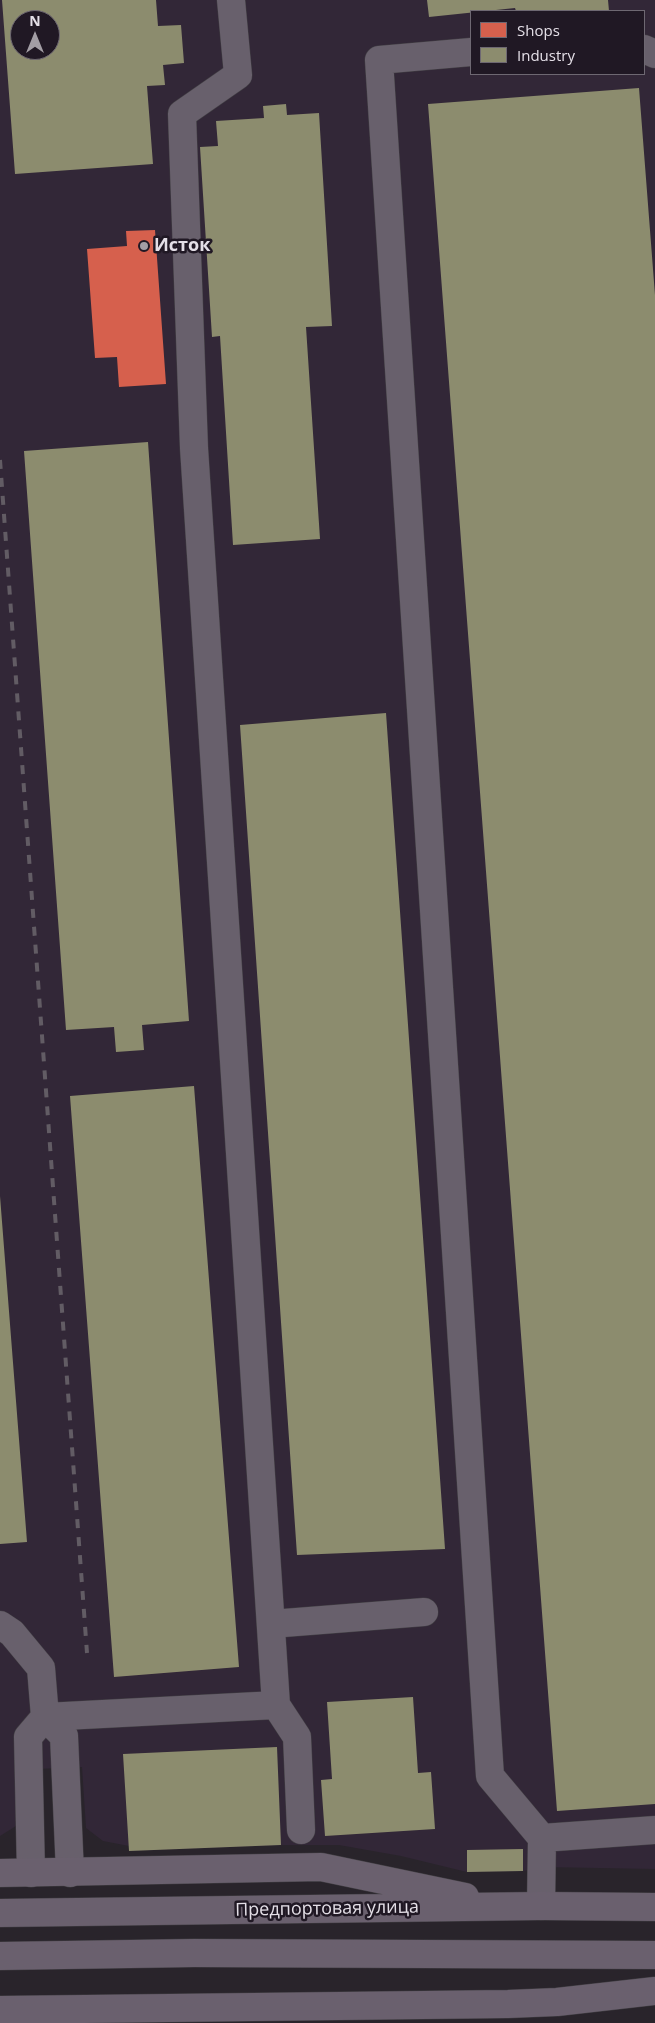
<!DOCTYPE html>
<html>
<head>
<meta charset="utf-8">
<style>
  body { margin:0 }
  #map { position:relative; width:655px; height:2023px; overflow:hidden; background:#29242b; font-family:"Open Sans",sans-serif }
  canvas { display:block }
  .legend { position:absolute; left:470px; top:10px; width:175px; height:65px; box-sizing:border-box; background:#201824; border:1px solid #6e6872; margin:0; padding:6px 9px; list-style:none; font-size:15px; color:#e4dfe7 }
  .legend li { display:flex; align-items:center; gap:10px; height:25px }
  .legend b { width:25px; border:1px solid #6e6872 }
  .north { position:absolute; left:10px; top:10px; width:50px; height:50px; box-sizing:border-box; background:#201824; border:1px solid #6e6872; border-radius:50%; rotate:0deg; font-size:14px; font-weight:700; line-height:20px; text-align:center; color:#e4dfe7 }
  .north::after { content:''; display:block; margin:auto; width:18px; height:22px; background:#a39ea5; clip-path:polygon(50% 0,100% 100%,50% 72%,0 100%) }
</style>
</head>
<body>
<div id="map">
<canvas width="655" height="2023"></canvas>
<ul class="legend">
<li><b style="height:14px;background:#d6604d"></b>Shops</li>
<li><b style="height:14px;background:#8c8c6e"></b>Industry</li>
</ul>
<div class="north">N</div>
</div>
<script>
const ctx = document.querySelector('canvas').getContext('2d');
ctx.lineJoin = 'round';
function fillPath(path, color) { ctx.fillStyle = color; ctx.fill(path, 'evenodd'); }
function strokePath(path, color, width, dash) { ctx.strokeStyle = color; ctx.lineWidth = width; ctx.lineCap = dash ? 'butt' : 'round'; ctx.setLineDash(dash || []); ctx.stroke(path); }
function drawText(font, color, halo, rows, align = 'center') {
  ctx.font = font + ' "Open Sans",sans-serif'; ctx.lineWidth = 5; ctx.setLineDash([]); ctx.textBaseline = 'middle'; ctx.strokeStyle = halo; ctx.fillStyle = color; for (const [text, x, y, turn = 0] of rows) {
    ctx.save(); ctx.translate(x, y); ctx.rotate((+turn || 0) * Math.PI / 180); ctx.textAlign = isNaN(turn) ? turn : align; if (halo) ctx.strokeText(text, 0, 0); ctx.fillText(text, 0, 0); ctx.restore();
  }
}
fillPath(new Path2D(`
  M 0,0 L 655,0 L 655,1869 L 542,1867 L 523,1871 L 467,1872 L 401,1856 L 339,1845 L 281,1845 L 129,1851 L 129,1846 L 103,1841 L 86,1828 L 82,1767 L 15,1770 L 16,1826 L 0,1836 ZM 471,11 L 644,11 L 644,74 L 471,74 ZM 20,20 L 50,20 L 50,50 L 20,50 Z`), '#322737');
fillPath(new Path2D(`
  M 155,230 L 166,384 L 119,387 L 117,357 L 95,358 L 87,249 L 127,246 L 126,231 Z`), '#d6604d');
fillPath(new Path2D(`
  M 2,0 L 156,0 L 158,26 L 181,25 L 184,63 L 163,65 L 165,85 L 147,86 L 153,164 L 15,174 ZM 20,20 L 50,20 L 50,50 L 20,50 Z
  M 427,0 L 608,0 L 609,11 L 516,11 L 515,8 L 429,17 Z
  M 639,88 L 655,295 L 655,1804 L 557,1811 L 428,104 Z
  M 286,104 L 287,115 L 319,113 L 332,326 L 306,327 L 320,539 L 233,545 L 220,336 L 212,337 L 200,147 L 218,146 L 216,121 L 264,118 L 263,106 Z
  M 148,442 L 189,1021 L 142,1025 L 144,1050 L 116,1052 L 114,1027 L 66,1030 L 24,451 Z
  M 386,713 L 445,1549 L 297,1555 L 240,725 Z
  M 194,1086 L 239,1667 L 114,1677 L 70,1096 Z
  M 0,1196 L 27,1542 L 0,1544 Z
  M 413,1697 L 418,1773 L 431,1772 L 435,1829 L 325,1836 L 321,1780 L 332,1779 L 327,1702 Z
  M 277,1747 L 281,1845 L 129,1851 L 123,1754 Z
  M 523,1849 L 523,1871 L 467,1872 L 467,1850 Z`), '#8c8c6e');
const minor = new Path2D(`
  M 644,49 L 655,54
  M 471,52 L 379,60 L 490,1776 L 542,1838 L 541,1906
  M 271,1624 L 424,1612
  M 0,1625 L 12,1633 L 41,1668 L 45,1717 L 64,1736 L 70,1873
  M 276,1705 L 297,1737 L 301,1830
  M 542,1838 L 655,1830
  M 31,1873 L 28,1737 L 45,1717 L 276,1705 L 194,448 L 182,114 L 238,75 L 231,0`);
const major = new Path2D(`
  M 0,1873 L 321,1867 L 465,1897
  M 0,1913 L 541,1906 L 655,1907
  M 0,1956 L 194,1953 L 655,1955
  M 0,2010 L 508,2004 L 557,2002 L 655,1991`);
strokePath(minor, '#423f44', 29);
strokePath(major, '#423f44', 29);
strokePath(minor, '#68606c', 28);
strokePath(major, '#6a606e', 28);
strokePath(new Path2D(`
  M 0,460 L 87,1653`), '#625c64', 4, [9, 9]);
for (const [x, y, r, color] of [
  [144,246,5,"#a39ea5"]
]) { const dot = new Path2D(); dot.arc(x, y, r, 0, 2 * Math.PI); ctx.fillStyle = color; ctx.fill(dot); strokePath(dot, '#201824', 2); }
drawText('bold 18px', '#e4dfe7', '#201824', [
  ["Исток",154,246]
], 'left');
drawText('18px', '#e4dfe7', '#201824', [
  ["Предпортовая улица",327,1909,-1]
]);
</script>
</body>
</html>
